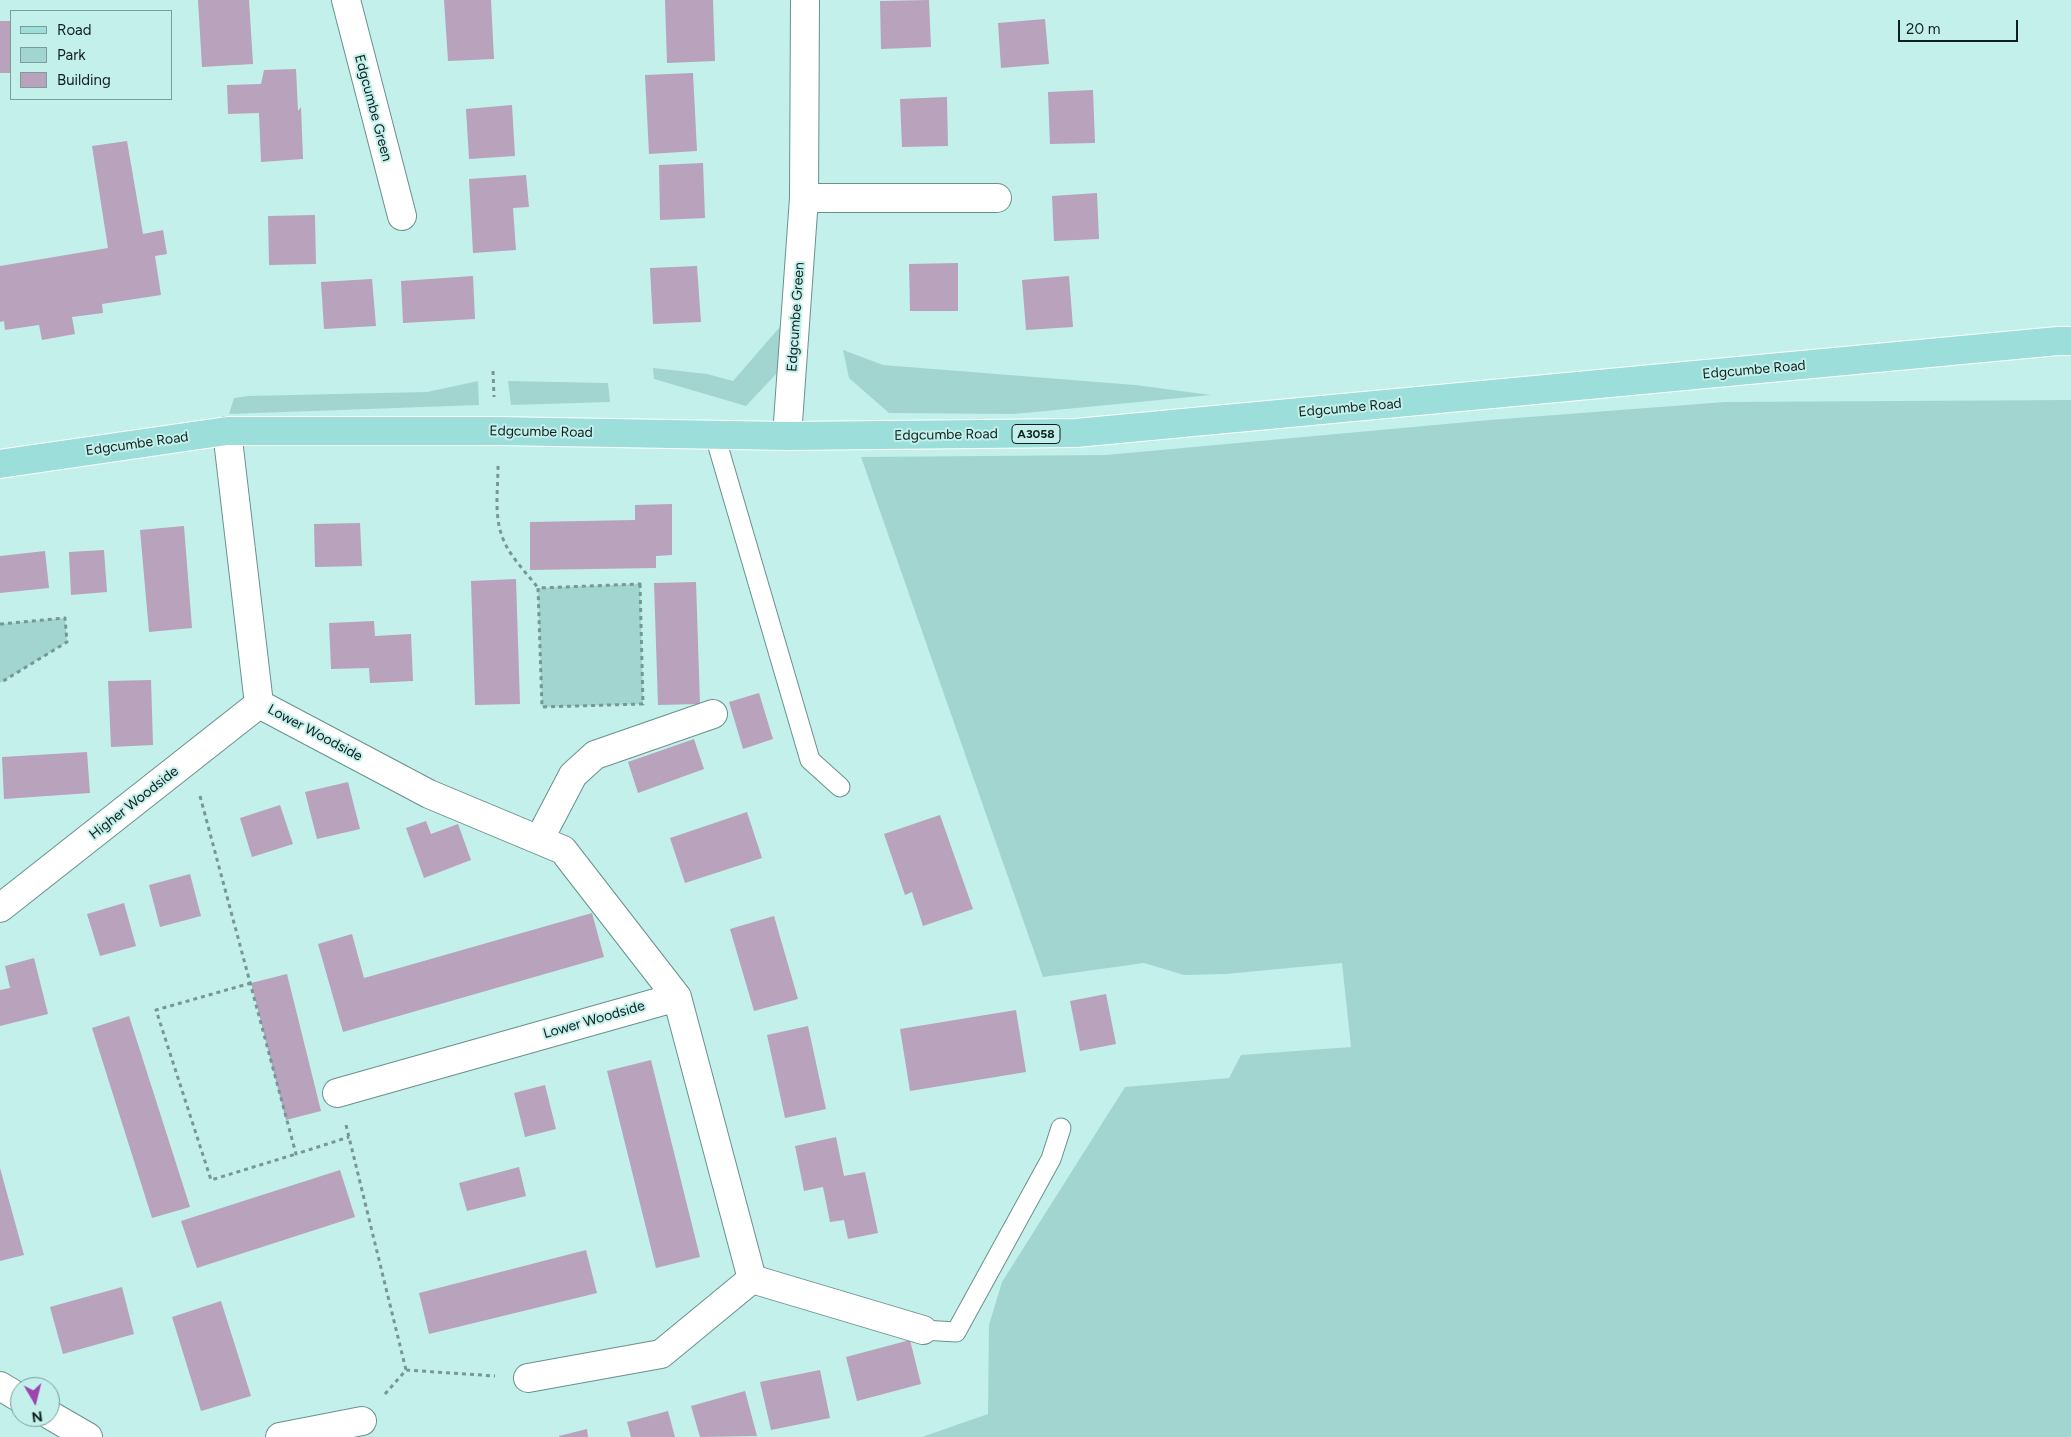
<!DOCTYPE html>
<html>
<head>
<meta charset="utf-8">
<style>
  body { margin:0 }
  #map { position:relative; width:2071px; height:1437px; overflow:hidden; background:#c4f0eb; font-family:Figtree,sans-serif }
  canvas { display:block }
  .legend { position:absolute; left:10px; top:10px; width:162px; height:90px; box-sizing:border-box; background:#c4f0eb; border:1px solid #7b9c99; margin:0; padding:6px 9px; list-style:none; font-size:15px; color:#0e1f1e }
  .legend li { display:flex; align-items:center; gap:10px; height:25px }
  .legend b { width:25px; border:1px solid #7b9c99 }
  .north { position:absolute; left:10px; top:1377px; width:50px; height:50px; box-sizing:border-box; background:#c4f0eb; border:1px solid #7b9c99; border-radius:50%; rotate:172deg; font-size:14px; font-weight:700; line-height:20px; text-align:center; color:#0e1f1e }
  .north::after { content:''; display:block; margin:auto; width:18px; height:22px; background:#9e44b0; clip-path:polygon(50% 0,100% 100%,50% 72%,0 100%) }
  .scale { position:absolute; left:1898px; top:20px; width:120px; height:22px; box-sizing:border-box; border:2px solid #0e1f1e; border-top:0; padding-left:6px; font-size:15px; line-height:18px; white-space:nowrap; color:#0e1f1e; -webkit-text-stroke:4px #c4f0eb; paint-order:stroke }
</style>
</head>
<body>
<div id="map">
<canvas width="2071" height="1437"></canvas>
<ul class="legend">
<li><b style="height:6px;background:#9bdeda"></b>Road</li>
<li><b style="height:14px;background:#a2d5d0"></b>Park</li>
<li><b style="height:14px;background:#b8a2bc"></b>Building</li>
</ul>
<div class="north">N</div>
<div class="scale">20 m</div>
</div>
<script>
const ctx = document.querySelector('canvas').getContext('2d');
ctx.lineJoin = 'round';
function fillPath(path, color) { ctx.fillStyle = color; ctx.fill(path, 'evenodd'); }
function strokePath(path, color, width, dash) { ctx.strokeStyle = color; ctx.lineWidth = width; ctx.lineCap = dash ? 'butt' : 'round'; ctx.setLineDash(dash || []); ctx.stroke(path); }
function drawText(font, color, halo, rows, align = 'center') {
  ctx.font = font + ' Figtree,sans-serif'; ctx.lineWidth = 4; ctx.setLineDash([]); ctx.textBaseline = 'middle'; ctx.strokeStyle = halo; ctx.fillStyle = color; for (const [text, x, y, turn = 0] of rows) {
    ctx.save(); ctx.translate(x, y); ctx.rotate((+turn || 0) * Math.PI / 180); ctx.textAlign = isNaN(turn) ? turn : align; if (halo) ctx.strokeText(text, 0, 0); ctx.fillText(text, 0, 0); ctx.restore();
  }
}
fillPath(new Path2D(`
  M 785,321 L 778,372 L 746,406 L 654,379 L 653,368 L 707,374 L 733,381 Z
  M 843,350 L 883,365 L 1135,385 L 1211,395 L 1014,414 L 889,413 L 849,378 Z
  M 478,381 L 479,405 L 229,414 L 234,398 L 248,396 L 427,392 Z
  M 508,381 L 608,383 L 610,402 L 511,405 Z
  M 2071,400 L 2071,1437 L 922,1437 L 988,1414 L 989,1325 L 1002,1282 L 1125,1087 L 1229,1078 L 1241,1055 L 1351,1047 L 1342,963 L 1226,974 L 1184,975 L 1144,963 L 1043,977 L 861,457 L 1106,455 L 1490,420 L 1725,402 Z
  M 640,584 L 643,704 L 542,707 L 538,588 Z
  M 65,618 L 67,642 L 0,683 L 0,624 Z`), '#a2d5d0');
fillPath(new Path2D(`
  M 198,0 L 249,0 L 253,64 L 202,67 Z
  M 444,0 L 491,0 L 494,59 L 448,61 Z
  M 665,0 L 713,0 L 715,61 L 667,63 Z
  M 929,0 L 931,47 L 881,49 L 880,1 Z
  M 1045,19 L 1049,64 L 1001,68 L 998,23 Z
  M 0,21 L 11,21 L 11,73 L 0,73 Z
  M 296,69 L 298,111 L 301,107 L 303,159 L 261,162 L 259,113 L 228,114 L 227,85 L 261,84 L 264,70 Z
  M 693,73 L 697,151 L 649,154 L 645,75 Z
  M 1093,90 L 1095,143 L 1050,144 L 1048,92 Z
  M 947,97 L 948,146 L 902,147 L 900,99 Z
  M 512,105 L 515,156 L 469,159 L 466,109 Z
  M 127,141 L 143,234 L 163,230 L 167,254 L 155,256 L 161,295 L 102,304 L 103,313 L 72,317 L 75,334 L 42,340 L 39,325 L 5,330 L 4,321 L 0,322 L 0,266 L 108,248 L 92,146 Z
  M 703,163 L 705,218 L 660,220 L 659,165 Z
  M 526,175 L 529,207 L 513,208 L 516,250 L 473,253 L 469,179 Z
  M 1097,193 L 1099,239 L 1054,241 L 1052,196 Z
  M 315,215 L 316,264 L 269,265 L 268,216 Z
  M 958,263 L 958,311 L 910,311 L 909,264 Z
  M 697,266 L 701,322 L 653,324 L 650,268 Z
  M 473,276 L 475,319 L 403,323 L 401,281 Z
  M 1069,276 L 1073,327 L 1026,330 L 1022,280 Z
  M 372,279 L 376,326 L 324,329 L 321,282 Z
  M 672,504 L 672,555 L 656,556 L 656,568 L 530,570 L 530,522 L 635,520 L 635,505 Z
  M 360,523 L 362,566 L 315,567 L 314,524 Z
  M 184,526 L 192,628 L 149,632 L 140,530 Z
  M 104,550 L 107,592 L 71,595 L 69,552 Z
  M 45,551 L 49,588 L 0,593 L 0,556 Z
  M 516,579 L 520,704 L 475,705 L 471,581 Z
  M 696,582 L 700,704 L 658,705 L 654,583 Z
  M 374,621 L 375,636 L 411,634 L 413,681 L 370,683 L 369,668 L 331,669 L 329,623 Z
  M 151,680 L 153,745 L 111,747 L 108,681 Z
  M 759,693 L 773,739 L 743,749 L 729,702 Z
  M 694,739 L 704,769 L 638,793 L 628,762 Z
  M 87,752 L 90,793 L 4,799 L 2,757 Z
  M 348,782 L 360,829 L 317,839 L 305,792 Z
  M 280,805 L 293,844 L 252,857 L 240,818 Z
  M 747,812 L 762,858 L 685,883 L 670,838 Z
  M 940,815 L 973,909 L 923,926 L 912,892 L 905,895 L 884,834 Z
  M 426,821 L 431,834 L 458,824 L 471,860 L 424,878 L 406,828 Z
  M 190,874 L 201,916 L 160,927 L 149,885 Z
  M 124,903 L 136,946 L 100,956 L 87,914 Z
  M 592,913 L 604,957 L 343,1032 L 318,944 L 352,934 L 364,978 Z
  M 774,916 L 798,999 L 754,1011 L 730,929 Z
  M 34,958 L 48,1014 L 0,1026 L 0,990 L 10,988 L 5,966 Z
  M 287,974 L 321,1111 L 286,1120 L 251,983 Z
  M 1106,994 L 1116,1044 L 1080,1051 L 1070,1001 Z
  M 1016,1010 L 1026,1072 L 910,1091 L 900,1029 Z
  M 129,1016 L 190,1207 L 152,1218 L 92,1028 Z
  M 808,1026 L 826,1109 L 785,1118 L 767,1035 Z
  M 651,1060 L 700,1257 L 656,1268 L 607,1071 Z
  M 545,1085 L 556,1129 L 525,1137 L 514,1093 Z
  M 836,1137 L 844,1176 L 865,1172 L 878,1233 L 848,1239 L 844,1220 L 830,1222 L 823,1187 L 804,1191 L 795,1146 Z
  M 519,1167 L 526,1196 L 467,1211 L 459,1183 Z
  M 0,1168 L 24,1255 L 0,1261 Z
  M 340,1170 L 355,1217 L 197,1268 L 181,1221 Z
  M 586,1250 L 597,1293 L 429,1334 L 419,1293 Z
  M 122,1287 L 134,1334 L 63,1354 L 50,1307 Z
  M 221,1301 L 251,1396 L 201,1411 L 172,1317 Z
  M 910,1340 L 921,1384 L 857,1401 L 846,1357 Z
  M 820,1370 L 830,1418 L 771,1430 L 760,1382 Z
  M 745,1391 L 757,1436 L 700,1437 L 691,1406 Z
  M 668,1411 L 675,1437 L 631,1437 L 627,1422 Z
  M 587,1429 L 588,1437 L 559,1437 L 559,1436 Z`), '#b8a2bc');
const lane = new Path2D(`
  M 715,436 L 810,760 L 840,787
  M 923,1330 L 956,1332 L 1051,1159 L 1061,1128`);
const street = new Path2D(`
  M 346,0 L 402,216
  M 804,198 L 997,198
  M 227,431 L 259,704 L 429,794 L 563,850 L 677,997 L 752,1279 L 661,1354 L 528,1378
  M 787,436 L 804,198 L 805,0
  M 539,840 L 573,775 L 595,755 L 713,714
  M 0,908 L 259,704
  M 337,1093 L 677,997
  M 752,1279 L 923,1330
  M 0,1386 L 20,1398
  M 50,1415 L 88,1437
  M 280,1437 L 362,1421`);
const primary = new Path2D(`
  M 0,464 L 227,431 L 496,431 L 787,436 L 1076,433 L 2058,341 L 2071,341`);
strokePath(lane, '#68918d', 21);
strokePath(street, '#68918d', 30);
strokePath(primary, '#fff', 30);
strokePath(new Path2D(`
  M 493,371 L 494,397
  M 498,466 C 498,488 494,515 502,536 C 508,555 526,572 538,588
  M 640,584 L 643,704 L 542,707 L 538,588 Z
  M 0,624 L 65,618 L 67,642 L 0,683
  M 200,796 L 296,1154 L 349,1137
  M 251,983 L 156,1010 L 211,1180 L 296,1154
  M 346,1125 L 406,1370
  M 385,1394 L 406,1370 L 495,1376`), '#779794', 3, [4, 4]);
strokePath(lane, '#fff', 19);
strokePath(street, '#fff', 28);
strokePath(primary, '#9bdeda', 28);
for (const [x, y, w] of [
  [1036,434,48]
]) { const box = new Path2D(); box.roundRect(x - w / 2, y - 9.5, w, 19, 4); ctx.fillStyle = '#c4f0eb'; ctx.fill(box); strokePath(box, '#0e1f1e', 1); }
drawText('bold 12px', '#0e1f1e', null, [
  ["A3058",1036,434]
]);
drawText('14px', '#0e1f1e', '#c4f0eb', [
  ["Edgcumbe Green",373,108,75],
  ["Edgcumbe Green",796,317,-86],
  ["Edgcumbe Road",1754,370,-5],
  ["Edgcumbe Road",1350,408,-5],
  ["Edgcumbe Road",541,432,1],
  ["Edgcumbe Road",946,435,-1],
  ["Edgcumbe Road",137,444,-8],
  ["Lower Woodside",315,733,28],
  ["Higher Woodside",134,803,-38],
  ["Lower Woodside",594,1020,-16]
]);
</script>
</body>
</html>
